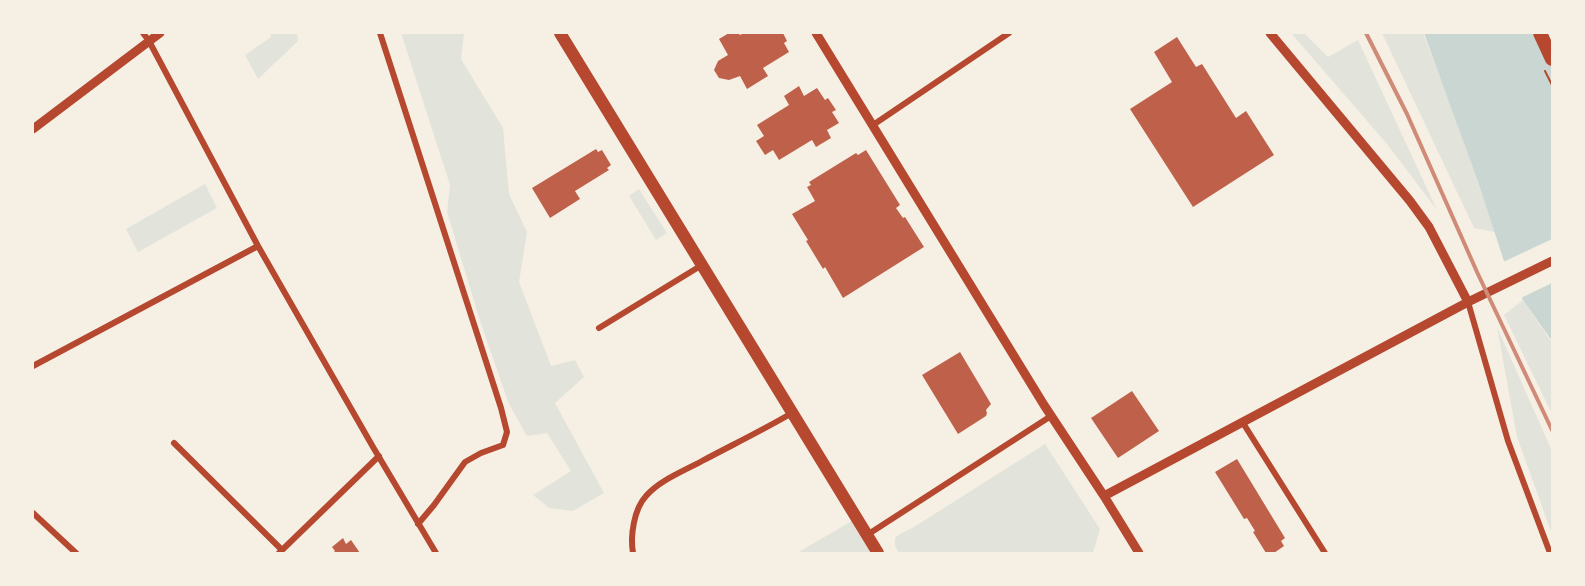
<!DOCTYPE html>
<html>
<head>
<meta charset="utf-8">
<style>
  body { margin:0 }
  #map { position:relative; width:1585px; height:586px; overflow:hidden; background:#f6efe4; font-family:"Titillium Web",sans-serif }
  canvas { display:block }
  .frame { position:absolute; inset:0; border:34px solid #f6efe4; pointer-events:none }
</style>
</head>
<body>
<div id="map">
<canvas width="1585" height="586"></canvas>
<div class="frame"></div>
</div>
<script>
const ctx = document.querySelector('canvas').getContext('2d');
ctx.lineJoin = 'round';
function fillPath(path, color) { ctx.fillStyle = color; ctx.fill(path, 'evenodd'); }
function strokePath(path, color, width, dash) { ctx.strokeStyle = color; ctx.lineWidth = width; ctx.lineCap = dash ? 'butt' : 'round'; ctx.setLineDash(dash || []); ctx.stroke(path); }
fillPath(new Path2D(`
  M 270,33 L 297,33 L 298,41 L 258,79 L 245,55 L 271,37 Z
  M 401,33 L 464,33 L 461,59 L 503,128 L 509,194 L 527,232 L 519,282 L 551,366 L 575,360 L 584,377 L 555,403 L 604,493 L 573,511 L 549,508 L 533,495 L 571,471 L 547,433 L 527,436 L 509,404 L 481,324 L 447,212 L 450,185 Z
  M 1291,33 L 1304,33 L 1328,57 L 1358,40 L 1437,210 L 1387,144 Z
  M 1382,33 L 1423,33 L 1450,102 L 1495,232 L 1474,228 Z
  M 205,184 L 217,208 L 138,252 L 126,229 Z
  M 639,189 L 667,233 L 656,240 L 629,196 Z
  M 1523,300 L 1552,343 L 1552,414 L 1504,315 Z
  M 1497,327 L 1552,451 L 1552,534 L 1517,437 Z
  M 1045,444 L 1100,529 L 1093,553 L 899,553 L 895,546 L 895,538 L 900,534 L 914,527 Z
  M 857,518 L 872,553 L 797,553 Z`), '#e2e4dc');
fillPath(new Path2D(`
  M 1424,33 L 1546,33 L 1552,49 L 1552,341 L 1523,300 L 1504,261 L 1478,182 Z`), '#c9d6d2');
fillPath(new Path2D(`
  M 1552,239 L 1552,283 L 1521,298 L 1503,262 Z`), '#f6efe4');
fillPath(new Path2D(`
  M 729,33 L 738,33 L 740,35 L 744,33 L 783,33 L 787,41 L 784,43 L 789,52 L 763,68 L 768,76 L 747,89 L 740,76 L 729,80 L 719,78 L 714,70 L 718,61 L 728,55 L 719,39 Z
  M 1177,37 L 1196,67 L 1202,64 L 1236,118 L 1246,111 L 1274,155 L 1193,207 L 1130,109 L 1172,82 L 1154,52 Z
  M 799,86 L 804,96 L 817,88 L 825,100 L 828,98 L 836,110 L 832,112 L 839,123 L 827,130 L 831,138 L 816,147 L 812,140 L 779,160 L 773,150 L 765,155 L 756,141 L 764,136 L 757,125 L 789,105 L 784,96 Z
  M 596,149 L 598,152 L 602,150 L 611,165 L 607,168 L 609,170 L 575,191 L 580,199 L 550,218 L 532,188 Z
  M 866,150 L 900,205 L 896,208 L 903,218 L 905,217 L 924,247 L 843,298 L 825,267 L 823,269 L 806,241 L 808,240 L 792,214 L 815,201 L 807,187 L 811,185 L 809,182 L 856,153 L 858,155 Z
  M 960,352 L 991,404 L 986,410 L 987,413 L 986,416 L 958,434 L 922,375 Z
  M 1132,391 L 1159,431 L 1118,458 L 1091,418 Z
  M 1237,459 L 1285,538 L 1281,541 L 1284,546 L 1274,553 L 1266,553 L 1253,532 L 1255,531 L 1247,518 L 1244,519 L 1215,472 Z
  M 343,538 L 346,544 L 351,540 L 360,553 L 333,553 L 335,551 L 332,547 Z`), '#bf614a');
strokePath(new Path2D(`
  M 1545,71 L 1552,85`), '#b5482f', 2);
strokePath(new Path2D(`
  M 143,33 L 149,41 L 258,246 L 373,447 L 436,553
  M 380,33 L 501,408 L 507,432 L 503,445 L 481,453 L 465,462 L 434,505 L 418,524
  M 873,125 L 1009,33
  M 1468,302 L 1508,441 L 1550,553
  M 599,328 L 702,265
  M 33,366 L 258,246
  M 1243,423 L 1325,553
  M 174,443 L 282,550
  M 33,513 L 76,553
  M 867,535 L 1051,416
  M 279,553 L 379,456
  M 633,553 C 630,536 634,509 646,496 C 660,480 684,471 702,461 C 732,445 763,430 792,413`), '#b5482f', 6);
strokePath(new Path2D(`
  M 816,33 L 1044,405 L 1104,496 L 1139,553
  M 1270,33 L 1410,201 L 1429,227 L 1468,302
  M 33,129 L 160,33
  M 1104,496 L 1468,302 L 1552,261`), '#b5482f', 9);
strokePath(new Path2D(`
  M 560,33 L 878,553`), '#b5482f', 12);
strokePath(new Path2D(`
  M 1540,33 L 1552,59`), '#b5482f', 14);
strokePath(new Path2D(`
  M 1366,33 L 1407,114 L 1477,272 L 1552,430`), '#cf8b77', 4);
</script>
</body>
</html>
